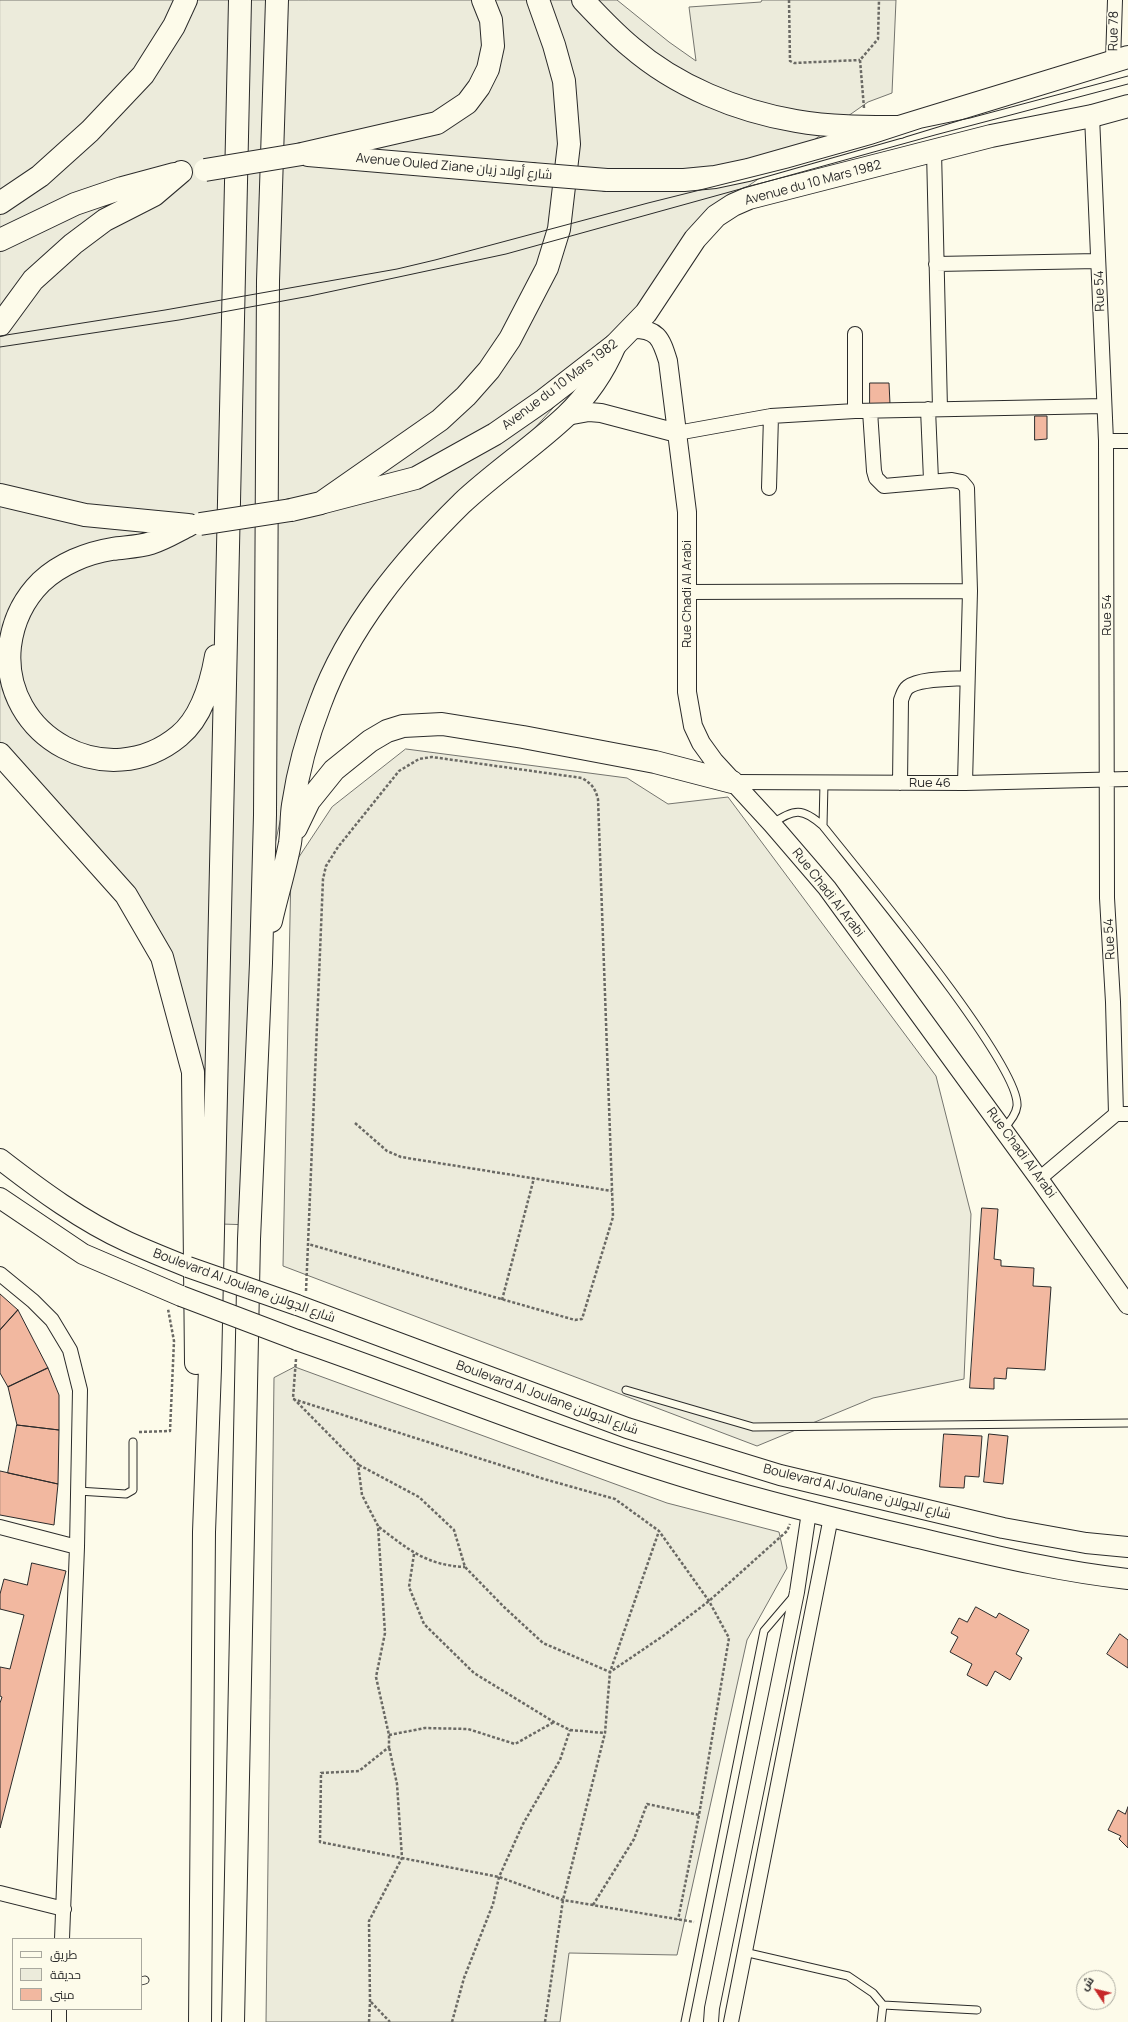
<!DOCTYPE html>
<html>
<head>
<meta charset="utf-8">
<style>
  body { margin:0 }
  #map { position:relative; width:1128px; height:2022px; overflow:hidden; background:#fdfbea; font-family:Manrope,Cairo,sans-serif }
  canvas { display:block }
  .legend { position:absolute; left:12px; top:1938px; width:130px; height:72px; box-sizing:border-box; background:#fdfbea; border:1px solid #a9a89e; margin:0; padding:5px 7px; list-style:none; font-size:12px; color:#2b2b2b }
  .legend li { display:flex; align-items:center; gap:8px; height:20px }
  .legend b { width:20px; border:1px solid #a9a89e }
  .north { position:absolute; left:1076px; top:1970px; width:40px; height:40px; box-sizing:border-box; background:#fdfbea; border:1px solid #a9a89e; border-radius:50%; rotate:305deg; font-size:11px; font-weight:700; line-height:16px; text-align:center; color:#2b2b2b }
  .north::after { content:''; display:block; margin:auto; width:14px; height:18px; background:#c62828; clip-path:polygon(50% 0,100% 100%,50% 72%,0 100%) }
</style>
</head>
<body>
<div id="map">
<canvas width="1128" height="2022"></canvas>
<ul class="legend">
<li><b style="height:5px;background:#fdfbea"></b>طريق</li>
<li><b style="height:11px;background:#ecebdb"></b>حديقة</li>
<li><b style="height:11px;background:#f2b8a0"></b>مبنى</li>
</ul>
<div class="north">ش</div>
</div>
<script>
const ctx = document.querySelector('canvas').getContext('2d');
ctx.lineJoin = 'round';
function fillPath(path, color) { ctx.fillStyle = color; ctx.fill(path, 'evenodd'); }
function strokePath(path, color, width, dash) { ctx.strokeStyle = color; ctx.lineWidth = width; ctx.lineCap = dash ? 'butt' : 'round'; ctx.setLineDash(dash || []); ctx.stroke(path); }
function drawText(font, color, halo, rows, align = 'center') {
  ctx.font = font + ' Manrope,Cairo,sans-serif'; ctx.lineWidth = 3; ctx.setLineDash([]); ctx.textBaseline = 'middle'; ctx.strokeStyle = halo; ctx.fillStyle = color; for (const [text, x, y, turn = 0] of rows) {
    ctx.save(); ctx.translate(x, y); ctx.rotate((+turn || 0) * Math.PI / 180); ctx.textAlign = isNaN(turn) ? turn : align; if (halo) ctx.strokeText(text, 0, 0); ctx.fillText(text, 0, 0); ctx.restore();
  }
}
const green = new Path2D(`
  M 0,0 L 617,0 L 669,42 L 696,61 L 689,7 L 761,2 L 762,0 L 896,0 L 892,93 L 868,102 L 714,210 L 602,354 L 513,452 L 418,541 L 298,740 L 272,858 L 252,1225 L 190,1223 L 185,1021 L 112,890 L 0,761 Z
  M 406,749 L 627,778 L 668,804 L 728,797 L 936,1076 L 971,1214 L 964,1379 L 873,1398 L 757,1446 L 283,1266 L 291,869 L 332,807 Z
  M 295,1367 L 667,1503 L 779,1532 L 787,1568 L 747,1640 L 677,1955 L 569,1953 L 560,2022 L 266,2022 L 274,1378 Z`);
fillPath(green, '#ecebdb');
strokePath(green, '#74746e', 1);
const building = new Path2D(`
  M 870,383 L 889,383 L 890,404 L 870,405 Z
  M 1035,416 L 1047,416 L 1047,439 L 1035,440 Z
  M 982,1208 L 998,1209 L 994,1259 L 1001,1260 L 1001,1266 L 1034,1268 L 1033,1286 L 1051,1287 L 1045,1370 L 1007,1368 L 1006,1379 L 994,1378 L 994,1389 L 970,1388 Z
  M 0,1294 L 18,1310 L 0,1330 Z
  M 18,1310 L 48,1368 L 8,1387 L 0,1373 L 0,1330 Z
  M 48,1368 L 59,1395 L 59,1430 L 17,1425 L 8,1387 Z
  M 17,1425 L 59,1430 L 58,1484 L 8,1473 Z
  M 944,1434 L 982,1436 L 979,1477 L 965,1476 L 964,1488 L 940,1487 Z
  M 989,1434 L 1008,1436 L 1003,1484 L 984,1482 Z
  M 0,1471 L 58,1484 L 54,1525 L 0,1515 Z
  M 32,1563 L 66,1571 L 0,1828 L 0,1703 L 2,1697 L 0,1696 L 0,1667 L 10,1669 L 24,1615 L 0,1609 L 0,1594 L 4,1579 L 27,1585 Z
  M 976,1607 L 996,1618 L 999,1613 L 1029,1630 L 1016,1654 L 1022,1658 L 1010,1680 L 995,1671 L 987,1686 L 967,1675 L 972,1664 L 950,1652 L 958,1637 L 951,1633 L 959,1618 L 967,1622 Z
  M 1120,1634 L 1128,1640 L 1128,1668 L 1107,1654 Z
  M 1128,1807 L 1128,1848 L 1119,1839 L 1121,1836 L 1108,1830 L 1118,1810 L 1125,1814 Z`);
fillPath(building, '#f2b8a0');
strokePath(building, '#2b2b2b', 1);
const service = new Path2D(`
  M 772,824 C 794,808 803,808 823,826 C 856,868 1021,1065 1017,1106 C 1016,1115 1009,1123 1003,1129
  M 823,826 L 824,783
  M 626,1390 L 753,1427 L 1128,1423
  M 78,1491 L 126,1494 L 133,1490 L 133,1442
  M 744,1952 L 848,1976 L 873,1993 L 883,2005 L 881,2022
  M 141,1981 L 145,1980
  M 883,2005 L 977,2010
  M 685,2022 L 764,1631 L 793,1597`);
const minor = new Path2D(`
  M 1113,62 L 1115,0
  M 1092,116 L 1106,441 L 1107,898 L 1113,1002 L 1116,1114
  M 934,151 L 940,409
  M 936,264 L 1098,261
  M 855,334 L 855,411
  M 928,409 L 931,480
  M 870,411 L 874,471 L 876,478 L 884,486 L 952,480 L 962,482 L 967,488 L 970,591 L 965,783
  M 677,433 L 771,416 L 855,411 L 1104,406
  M 1106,441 L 1128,441
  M 769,488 L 771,416
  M 687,592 L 970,591
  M 732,782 L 965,783 L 1128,779
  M 900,783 L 901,700 C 903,695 904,690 908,687 C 920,678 952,679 967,678
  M 1039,1179 L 1116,1114 L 1128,1114
  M 0,1274 L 33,1301 L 52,1320 L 70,1350 L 80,1390 L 77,1547 L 62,1939
  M 0,1527 L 77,1547
  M 0,1893 L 64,1909
  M 59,2022 L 59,2009
  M 711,2022 L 712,2008 L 797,1592 L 809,1512
  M 731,2022 L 831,1517`);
const tertiary = new Path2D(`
  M 631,329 C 657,328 661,338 668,361 L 687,512 L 687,692 L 693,726 L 701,743 L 714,761 L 772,824 L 827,888 L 1039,1179 L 1128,1305
  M 567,416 L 589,412 L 601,413 L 677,433`);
const secondary = new Path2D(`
  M 0,1159 C 40,1190 82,1221 128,1242 C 148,1251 168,1259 188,1267
  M 0,1198 L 83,1254 L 181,1296
  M 297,1305 L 627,1428 L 780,1475 L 1003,1528 L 1086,1543 L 1128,1547
  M 297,1340 C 433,1387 566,1442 704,1483 C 772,1503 841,1520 910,1536 C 983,1553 1054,1571 1128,1579`);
const primary = new Path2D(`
  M 308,155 L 532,174
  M 607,180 L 684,180 L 715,177 L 748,170 L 899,127 L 1128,57
  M 324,502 L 416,478 L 495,434 L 544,400 L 615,345 L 646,313 L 695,239 L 716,216 L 733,205 L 749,198 L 991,136 L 1092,116 L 1128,106`);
const trunk = new Path2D(`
  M 583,0 C 598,16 614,33 631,47 C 676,86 737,111 796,121 C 830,127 865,127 899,127
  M 302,154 L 437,123 L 467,103 L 479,87 L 488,69 L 493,46 L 491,20 L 483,0
  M 0,203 L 40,176 L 90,131 L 143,75 L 174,26 L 186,0
  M 0,240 L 75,204 L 122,188 L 174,174
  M 0,325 L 33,280 L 73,244 L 105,220 L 154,195 L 181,172
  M 0,495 L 85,515 L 188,525
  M 291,510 L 321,503 L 440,420 L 466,396 L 489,370 L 510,339 L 547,268 L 559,229 L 569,144 L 564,81 L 554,45 L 538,0
  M 189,525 C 177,531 164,539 151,543 C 138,547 125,547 112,549 C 87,553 60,564 41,582 C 24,599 13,622 10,646 C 0,737 108,795 179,736 C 202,717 211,684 216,656
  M 0,754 L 126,895 L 162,957 L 193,1072 L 196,1363
  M 296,828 L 309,801 L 334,770 L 370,741 L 387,731 L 403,726 L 442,724 L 523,737 L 655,762 L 732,782
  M 271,921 C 277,895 285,869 290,843 C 292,830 291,817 293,805 C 298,771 308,735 320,704 C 348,627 404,560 462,503 C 495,472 533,447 566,416 C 587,396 604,371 615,345
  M 200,2022 L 204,1532 L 210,1368 L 240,0
  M 233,2022 L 249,1239 L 261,963 L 265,815 L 268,281 L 277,0`);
strokePath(service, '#2b2b2b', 9);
strokePath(minor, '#2b2b2b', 16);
strokePath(tertiary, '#2b2b2b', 20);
strokePath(secondary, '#2b2b2b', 22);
strokePath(primary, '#2b2b2b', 24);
strokePath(trunk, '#2b2b2b', 24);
strokePath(new Path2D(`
  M 789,0 L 790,61 L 794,63 L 860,60
  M 864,108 L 860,60 L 878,39 L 879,0
  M 355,1123 L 387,1151 L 401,1157 L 612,1191
  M 306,1291 L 308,1244 L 323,879 L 326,866 L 338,847 L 399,771 L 419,759 L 432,757 L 582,778 C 592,784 595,788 598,799 L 613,1217 L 582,1319 L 575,1320 L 308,1244
  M 502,1300 L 534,1178
  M 296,1359 L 293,1398 L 358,1464 L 362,1495 L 378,1526 L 385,1633 L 376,1677 L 389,1735 L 389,1747 L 359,1771 L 321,1773 L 320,1842 L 499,1877 L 563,1900 L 694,1922
  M 293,1399 L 544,1479 L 615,1499 L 659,1531 L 709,1601 L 729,1638 L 699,1815 L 678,1920
  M 139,1432 L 170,1431 L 174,1341 L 168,1309
  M 359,1465 L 419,1497 L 454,1530 L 465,1567 L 504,1607 L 543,1643 L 610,1672 L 663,1636 L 709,1601 L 787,1531 L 790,1524
  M 379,1527 C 409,1550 426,1565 465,1567
  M 414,1554 L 409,1587 L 424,1624 L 474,1673 L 554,1722 L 570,1730 L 605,1733
  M 389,1735 L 425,1728 L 468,1729 L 515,1744 L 554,1722
  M 593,1905 L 634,1839 L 647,1804 L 699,1815
  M 371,2002 L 390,2022
  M 369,2022 L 370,2002 L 369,1921 L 402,1858 L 397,1784 L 389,1747
  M 452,2022 L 464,1978 L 493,1904 L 499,1877 L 523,1824 L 560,1760 L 570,1730
  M 545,2022 L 563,1900 L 605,1733 L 610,1672 L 659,1531`), '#6a6964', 2.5, [3, 2]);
strokePath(service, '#fdfbea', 7);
strokePath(minor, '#fdfbea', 14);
strokePath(tertiary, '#fdfbea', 18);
strokePath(secondary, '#fdfbea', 20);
strokePath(primary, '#fdfbea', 22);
strokePath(trunk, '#fdfbea', 22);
strokePath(new Path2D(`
  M 0,336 L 165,310 L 397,269 L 435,260 L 648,203 L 788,168 L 873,144 L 922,128 L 970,118 L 1128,76
  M 0,347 L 179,320 L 310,296 L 506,254 L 935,135 L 1128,84`), '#2b2b2b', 1);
const secondaryBridge = new Path2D(`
  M 188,1267 L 297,1305
  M 181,1296 L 297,1340`);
const primaryBridge = new Path2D(`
  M 532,174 L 607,180`);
const trunkBridge = new Path2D(`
  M 205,170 L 302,154
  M 200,524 L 291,510`);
strokePath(secondaryBridge, '#2b2b2b', 22, []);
strokePath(primaryBridge, '#2b2b2b', 24, []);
strokePath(trunkBridge, '#2b2b2b', 24, []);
strokePath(secondaryBridge, '#fdfbea', 20);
strokePath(primaryBridge, '#fdfbea', 22);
strokePath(trunkBridge, '#fdfbea', 22);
drawText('13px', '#2b2b2b', '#fdfbea', [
  ["Rue 78",1114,31,-89],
  ["Avenue Ouled Ziane شارع أولاد زيان",454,167,5],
  ["Avenue du 10 Mars 1982",813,183,-15],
  ["Rue 54",1100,291,-92],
  ["Avenue du 10 Mars 1982",560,385,-37],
  ["Rue Chadi Al Arabi",687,594,-90],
  ["Rue 54",1107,615,-90],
  ["Rue 46",930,783],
  ["Rue Chadi Al Arabi",828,893,52],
  ["Rue 54",1110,939,-93],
  ["Rue Chadi Al Arabi",1021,1153,54],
  ["Boulevard Al Joulane شارع الجولان",244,1286,20],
  ["Boulevard Al Joulane شارع الجولان",547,1398,20],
  ["Boulevard Al Joulane شارع الجولان",857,1492,14]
]);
</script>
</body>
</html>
